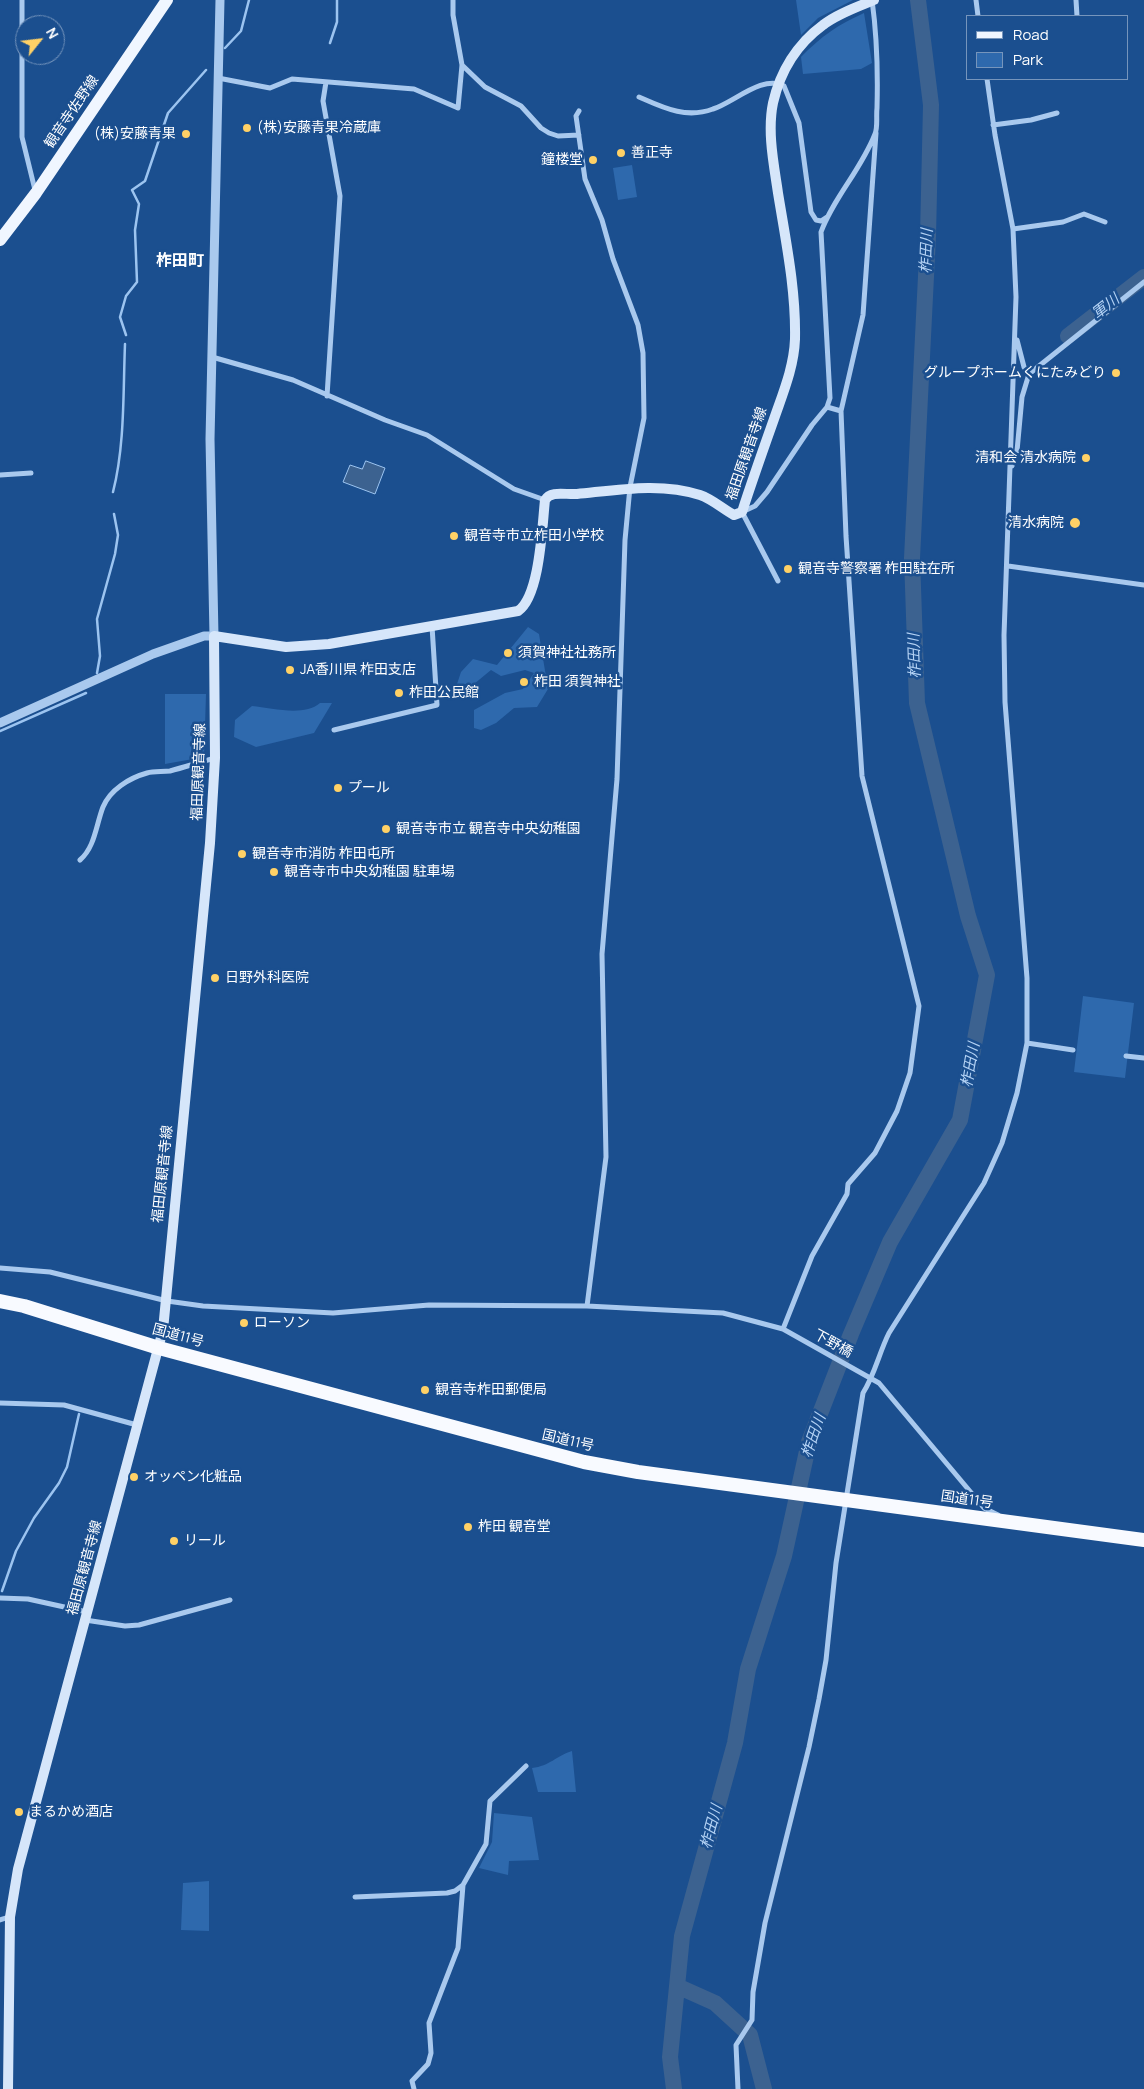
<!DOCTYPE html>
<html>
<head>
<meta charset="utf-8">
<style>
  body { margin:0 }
  #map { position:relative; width:1144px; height:2089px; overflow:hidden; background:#1b4f8f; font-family:Manrope,sans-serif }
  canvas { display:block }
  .legend { position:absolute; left:966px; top:15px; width:162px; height:65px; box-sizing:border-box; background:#1b4f8f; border:1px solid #7695bc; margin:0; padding:6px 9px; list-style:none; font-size:15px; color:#fff }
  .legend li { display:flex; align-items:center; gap:10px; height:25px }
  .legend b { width:25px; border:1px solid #7695bc }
  .north { position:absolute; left:15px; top:15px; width:50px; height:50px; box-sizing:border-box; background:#1b4f8f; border:1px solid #7695bc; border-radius:50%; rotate:61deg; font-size:14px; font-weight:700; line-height:20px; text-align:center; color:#fff }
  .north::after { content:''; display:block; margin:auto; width:18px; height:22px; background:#ffd166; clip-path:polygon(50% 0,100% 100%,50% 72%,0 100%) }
</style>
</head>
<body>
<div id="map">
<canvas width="1144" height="2089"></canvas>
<ul class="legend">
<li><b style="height:6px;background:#f0f6ff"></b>Road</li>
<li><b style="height:14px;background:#2e69ad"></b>Park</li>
</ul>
<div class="north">N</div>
</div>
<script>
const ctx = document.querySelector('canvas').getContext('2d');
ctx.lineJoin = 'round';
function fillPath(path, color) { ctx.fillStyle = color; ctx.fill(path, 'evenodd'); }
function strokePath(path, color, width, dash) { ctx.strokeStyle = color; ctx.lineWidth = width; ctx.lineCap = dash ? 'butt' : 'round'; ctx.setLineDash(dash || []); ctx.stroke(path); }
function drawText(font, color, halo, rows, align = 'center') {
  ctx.font = font + ' Manrope,"Noto Sans JP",sans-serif'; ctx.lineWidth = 5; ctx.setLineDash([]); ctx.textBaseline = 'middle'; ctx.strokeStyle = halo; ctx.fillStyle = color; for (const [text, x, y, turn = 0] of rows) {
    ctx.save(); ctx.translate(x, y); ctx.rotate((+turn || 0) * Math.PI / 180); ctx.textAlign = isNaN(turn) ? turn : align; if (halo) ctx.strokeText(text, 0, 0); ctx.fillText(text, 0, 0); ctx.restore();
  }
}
fillPath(new Path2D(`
  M 796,0 L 853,0 L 818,18 L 801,35 Z
  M 864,13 L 872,63 L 861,69 L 803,74 L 801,57 C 823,35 836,26 864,13 Z
  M 632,165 L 637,197 L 618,200 L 613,168 Z
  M 528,627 L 539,634 L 548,689 L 537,707 L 514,708 L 496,723 L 481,730 L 474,728 L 474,710 L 505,693 L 523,689 L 534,673 L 525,670 L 501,676 L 491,670 L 474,684 L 457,684 L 461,672 L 473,659 L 497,665 Z
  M 165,694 L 206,694 L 204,757 L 165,764 Z
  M 320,703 L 332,703 L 314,733 L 256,747 L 234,737 L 235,720 L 252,706 C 272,708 304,717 320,703 Z
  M 1083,996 L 1134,1003 L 1125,1078 L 1074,1072 Z
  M 572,1751 L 576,1792 L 538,1792 L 532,1768 C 550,1766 556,1756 572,1751 Z
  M 494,1813 L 532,1817 L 539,1860 L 509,1861 L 508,1875 L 479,1868 L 492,1842 Z
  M 209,1881 L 209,1931 L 181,1930 L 183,1883 Z`), '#2e69ad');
const water = new Path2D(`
  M 366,461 L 385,468 L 375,494 L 343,482 L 350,465 L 362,469 Z`);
fillPath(water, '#3c6290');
strokePath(water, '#9cc4f0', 1);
strokePath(new Path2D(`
  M 330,43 L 337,22 L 337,0
  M 225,48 L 241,31 L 249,0
  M 126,335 L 120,317 L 126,296 L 137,282 L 135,230 L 139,204 L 132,190 L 145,181 L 168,113 L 206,70
  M 113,492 C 125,445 123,393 125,344
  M 97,673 L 100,656 L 97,619 L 115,554 L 118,535 L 114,514
  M 0,731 L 86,693
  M 2,1591 L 16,1551 L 34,1518 L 59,1483 L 67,1467 L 79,1414`), '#9cc4f0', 2.5);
strokePath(new Path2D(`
  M 1068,336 L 1144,277
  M 677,1986 L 715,2003 L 750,2035 L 764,2089
  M 674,2089 L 670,2057 L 682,1936 L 735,1743 L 748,1669 L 784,1556 L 809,1442 L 851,1334 L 890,1242 L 960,1120 L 987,975 L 968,916 L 917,703 L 912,558 L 928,236 L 931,105 L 918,0`), '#3c6290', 16);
strokePath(new Path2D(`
  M 22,0 L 22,137 L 35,190
  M 976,0 L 978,16
  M 1076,0 L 1077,16
  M 462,65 L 485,87 L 521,106 L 541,128 L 549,133 L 558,136 L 579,135
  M 218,78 L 270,88 L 292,79 L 414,89 L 458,108 L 462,65 L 453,15 L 453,0
  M 326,82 L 323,101 L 340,196 L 327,396
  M 639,97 C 664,108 686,119 713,109 C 733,103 763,74 784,86 L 799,123 L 811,212 L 816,220 L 821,221 L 827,217
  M 579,111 L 576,116 L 585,179 L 602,220 L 613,259 L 638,325 L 643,353 L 644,418 L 630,487 L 625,540 L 617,779 L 602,954 L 606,1157 L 587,1306
  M 993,125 L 1031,120 L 1057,113
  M 1013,229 L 1063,222 L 1084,214 L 1105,222
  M 1017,340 L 1024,367 L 1029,374
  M 212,357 L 293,380 L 385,420 L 427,435 L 514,489 L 545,500
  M 827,407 L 841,411
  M 1012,466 L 1017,451 L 1022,397 L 1029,374 L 1144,282
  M 0,475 L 31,473
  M 1008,566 L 1144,585
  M 778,581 L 742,512 L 755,506 L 767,492 L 812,425 L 827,407 L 830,398 L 821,232 C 834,197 861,170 875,134 C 878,127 876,116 877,108 C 878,71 877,36 872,0
  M 334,730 L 437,705 L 432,626
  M 80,860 C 95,847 96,825 103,807 C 110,790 129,778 147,773 C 154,771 162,772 170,771 C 185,767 200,762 215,758
  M 1027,1043 L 1073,1050
  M 1126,1056 L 1144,1058
  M 0,1268 L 50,1272 L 167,1301 L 203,1306 L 333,1313 L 429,1305 L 587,1306 L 723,1313 L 783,1329 L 879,1383 L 984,1508 L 998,1515
  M 783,1329 L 812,1256 L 847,1194 L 848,1184 L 875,1153 L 897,1111 L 910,1073 L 919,1006 L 862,776 L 846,536 L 841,411 L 863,315 L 876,133
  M 0,1403 L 64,1405 L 137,1425
  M 0,1598 L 28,1599 L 87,1612
  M 85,1620 L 125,1626 L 139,1625 L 230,1600
  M 355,1897 L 447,1893 L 455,1891 L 463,1885
  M 0,1920 L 9,1917
  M 414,2089 L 412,2081 L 428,2064 L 431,2053 L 429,2023 L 458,1948 L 463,1885 L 486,1844 L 490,1801 L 526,1766
  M 738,2089 L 736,2045 L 752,2020 L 753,1992 L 765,1923 L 809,1747 L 819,1699 L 826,1660 L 836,1563 L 863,1393 C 875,1374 879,1353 889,1333 L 984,1183 L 1002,1143 L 1017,1093 L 1027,1043 L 1027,978 L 1005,702 L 1004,635 L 1016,297 L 1013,229 L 995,135 L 987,79`), '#a9c9ee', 5);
strokePath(new Path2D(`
  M 0,723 L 153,654 L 204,636 L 214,636 L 210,439 L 220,0`), '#a9c9ee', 9);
strokePath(new Path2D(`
  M 8,2089 L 10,1917 L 18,1869 L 163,1330 L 210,843 L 215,758 L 214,636 L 286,647 L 329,644 L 518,611 C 540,596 542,527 545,500 C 551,490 566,495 577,494 C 617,490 661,482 700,495 C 712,499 723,509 734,515 L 742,512 C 752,481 763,450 774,419 C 783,393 794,367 795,339 C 796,290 786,242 778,193 C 774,165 767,132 773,103 C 780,72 797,44 823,25 C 837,14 857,7 874,0`), '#d6e6fa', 10);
strokePath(new Path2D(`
  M 0,240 L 36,193 L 167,0`), '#f0f6ff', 12);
strokePath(new Path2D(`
  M 0,1301 L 24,1306 L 159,1348 L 584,1462 L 638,1472 L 1144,1540`), '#f8faff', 14);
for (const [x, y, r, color] of [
  [247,128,5,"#ffd166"],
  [186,134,5,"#ffd166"],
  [621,153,5,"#ffd166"],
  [593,160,5,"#ffd166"],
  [1116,373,5,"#ffd166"],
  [1086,458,5,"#ffd166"],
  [1075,523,6,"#ffd166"],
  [454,536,5,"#ffd166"],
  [788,569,5,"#ffd166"],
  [508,653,5,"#ffd166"],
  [290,670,5,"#ffd166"],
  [524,682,5,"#ffd166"],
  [399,693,5,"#ffd166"],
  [338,788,5,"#ffd166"],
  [386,829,5,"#ffd166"],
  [242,854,5,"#ffd166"],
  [274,872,5,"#ffd166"],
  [215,978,5,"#ffd166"],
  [244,1323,5,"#ffd166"],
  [425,1390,5,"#ffd166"],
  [134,1477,5,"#ffd166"],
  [468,1527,5,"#ffd166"],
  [174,1541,5,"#ffd166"],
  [19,1812,5,"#ffd166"]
]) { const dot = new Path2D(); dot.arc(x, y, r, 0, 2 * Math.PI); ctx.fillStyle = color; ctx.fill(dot); strokePath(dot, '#1b4f8f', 2); }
drawText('14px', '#fff', '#1b4f8f', [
  ["観音寺佐野線",72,112,-56],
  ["福田原観音寺線",747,454,-71],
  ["福田原観音寺線",199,772,-88],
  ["福田原観音寺線",163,1174,-84],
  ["国道11号",178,1336,15],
  ["下野橋",833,1344,29],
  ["国道11号",568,1441,13],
  ["国道11号",967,1500,8],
  ["福田原観音寺線",85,1568,-75]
]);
drawText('14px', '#fff', '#1b4f8f', [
  ["(株)安藤青果冷蔵庫",257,128],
  ["(株)安藤青果",176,134,"right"],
  ["善正寺",631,153],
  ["鐘楼堂",583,160,"right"],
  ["グループホームくにたみどり",1106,373,"right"],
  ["清和会 清水病院",1076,458,"right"],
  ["清水病院",1064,523,"right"],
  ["観音寺市立柞田小学校",464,536],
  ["観音寺警察署 柞田駐在所",798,569],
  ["須賀神社社務所",518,653],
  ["JA香川県 柞田支店",300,670],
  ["柞田 須賀神社",534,682],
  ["柞田公民館",409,693],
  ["プール",348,788],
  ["観音寺市立 観音寺中央幼稚園",396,829],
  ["観音寺市消防 柞田屯所",252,854],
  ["観音寺市中央幼稚園 駐車場",284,872],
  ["日野外科医院",225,978],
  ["ローソン",254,1323],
  ["観音寺柞田郵便局",435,1390],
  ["オッペン化粧品",144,1477],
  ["柞田 観音堂",478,1527],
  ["リール",184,1541],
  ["まるかめ酒店",29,1812]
], 'left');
drawText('italic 15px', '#b5d3f5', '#1b4f8f', [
  ["柞田川",927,251,-88],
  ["軍川",1106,307,-38],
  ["柞田川",915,656,-92],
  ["柞田川",971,1065,-80],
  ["柞田川",814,1436,-71],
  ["柞田川",712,1827,-75]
]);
drawText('bold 16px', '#fff', '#1b4f8f', [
  ["柞田町",180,262]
]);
</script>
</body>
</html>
